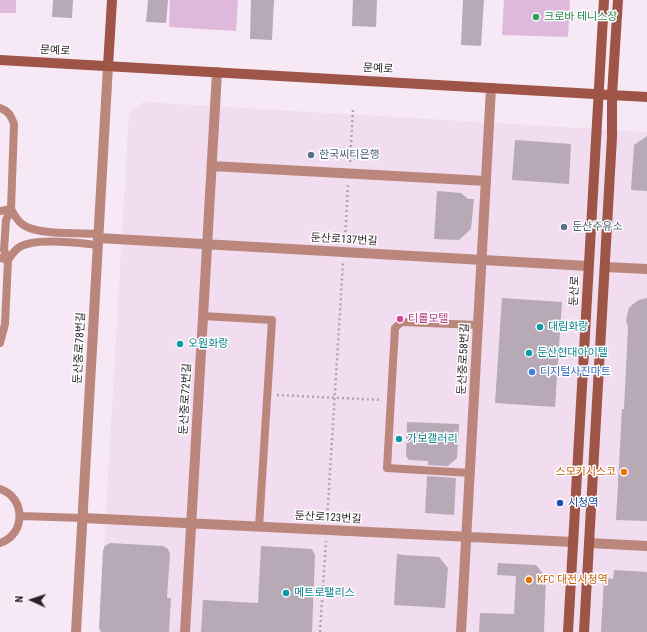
<!DOCTYPE html>
<html>
<head>
<meta charset="utf-8">
<style>
  body { margin:0 }
  #map { position:relative; width:647px; height:632px; overflow:hidden; background:#f7e8f6; font-family:"Roboto Condensed",sans-serif }
  canvas { display:block }
  .north { position:absolute; left:12px; top:580px; width:40px; height:40px; -webkit-text-stroke:3px #fff; paint-order:stroke; rotate:273deg; font-size:11px; font-weight:700; line-height:16px; text-align:center; color:#292328 }
  .north::after { content:''; display:block; margin:auto; width:14px; height:18px; background:#292328; clip-path:polygon(50% 0,100% 100%,50% 72%,0 100%) }
</style>
</head>
<body>
<div id="map">
<canvas width="647" height="632"></canvas>
<div class="north">N</div>
</div>
<script>
const ctx = document.querySelector('canvas').getContext('2d');
ctx.lineJoin = 'round';
function fillPath(path, color) { ctx.fillStyle = color; ctx.fill(path, 'evenodd'); }
function strokePath(path, color, width, dash) { ctx.strokeStyle = color; ctx.lineWidth = width; ctx.lineCap = dash ? 'butt' : 'round'; ctx.setLineDash(dash || []); ctx.stroke(path); }
function drawText(font, color, halo, rows, align = 'center') {
  ctx.font = font + ' "Roboto Condensed","Noto Sans KR",sans-serif'; ctx.lineWidth = 3; ctx.setLineDash([]); ctx.textBaseline = 'middle'; ctx.strokeStyle = halo; ctx.fillStyle = color; for (const [text, x, y, turn = 0] of rows) {
    ctx.save(); ctx.translate(x, y); ctx.rotate((+turn || 0) * Math.PI / 180); ctx.textAlign = isNaN(turn) ? turn : align; if (halo) ctx.strokeText(text, 0, 0); ctx.fillText(text, 0, 0); ctx.restore();
  }
}
fillPath(new Path2D(`
  M 143,102 L 647,132 L 647,632 L 99,632 L 129,113 Z`), '#f1dcf0');
fillPath(new Path2D(`
  M 0,0 L 16,0 L 16,13 L 0,13 Z
  M 170,0 L 238,0 L 236,31 L 169,27 Z
  M 504,0 L 570,0 L 568,37 L 502,35 Z`), '#deb9dc');
fillPath(new Path2D(`
  M 53,0 L 73,0 L 72,18 L 52,17 Z
  M 148,0 L 168,0 L 166,23 L 146,22 Z
  M 251,0 L 274,0 L 272,40 L 250,39 Z
  M 353,0 L 377,0 L 376,27 L 352,26 Z
  M 463,0 L 484,0 L 481,46 L 461,45 Z
  M 647,136 L 647,191 L 631,190 L 634,145 Z
  M 515,140 L 571,144 L 569,184 L 512,180 Z
  M 437,191 L 461,193 L 468,199 L 474,199 L 471,229 L 459,240 L 434,239 Z
  M 502,298 L 562,302 L 555,407 L 495,403 Z
  M 647,298 L 647,521 L 616,520 L 622,409 L 624,409 L 628,327 L 626,321 L 627,315 L 629,308 L 633,304 L 639,300 Z
  M 407,422 L 459,424 L 457,458 L 448,466 L 428,465 L 428,461 L 409,460 L 406,456 Z
  M 427,476 L 456,478 L 454,515 L 425,513 Z
  M 110,543 L 163,546 L 167,548 L 170,553 L 167,598 L 171,598 L 169,632 L 101,632 L 99,628 L 103,550 L 105,546 Z
  M 261,546 L 312,549 L 315,555 L 312,632 L 201,632 L 203,600 L 258,603 Z
  M 397,554 L 403,555 L 439,557 L 448,568 L 445,608 L 394,605 Z
  M 498,563 L 536,565 L 546,577 L 544,632 L 479,632 L 480,613 L 514,614 L 516,576 L 497,575 Z
  M 614,570 L 647,572 L 647,632 L 601,632 L 604,578 L 613,579 Z`), '#b7a9b6');
strokePath(new Path2D(`
  M 350,162 L 353,110
  M 345,242 L 348,183
  M 277,395 L 382,400
  M 327,520 L 343,263
  M 320,632 L 326,541`), '#afa4ae', 2.5, [2, 3]);
strokePath(new Path2D(`
  M 0,108 C 9,111 11,116 14,124 L 11,209 L 6,220 L 4,250 L 8,260 L 5,324 L 0,343
  M 0,211 L 11,209 C 14,215 19,223 25,226 C 41,235 79,233 98,234
  M 0,258 L 8,260 C 11,256 14,251 18,248 C 34,237 78,243 98,245
  M 203,316 L 272,320 L 259,527
  M 470,473 L 387,468 L 395,328 L 401,322 L 478,325
  M 0,489 C 26,497 26,535 0,543
  M 20,516 L 83,518`), '#bb877d', 8);
strokePath(new Path2D(`
  M 212,166 L 486,181
  M 98,238 L 588,266
  M 605,267 L 647,269
  M 83,518 L 573,542
  M 589,543 L 647,546
  M 185,632 L 217,72
  M 461,632 L 491,88`), '#bb877d', 10);
strokePath(new Path2D(`
  M 76,632 L 108,66`), '#bb877d', 10);
strokePath(new Path2D(`
  M 0,60 L 647,97
  M 108,66 L 112,0
  M 568,632 L 604,0
  M 584,632 L 612,137 L 612,95 L 618,0`), '#9e5447', 10);
for (const [x, y, r, color] of [
  [536,17,4,"#2e9e5b"],
  [311,155,4,"#5c6f8a"],
  [564,227,4,"#5c6f8a"],
  [400,319,4,"#d1479c"],
  [540,327,4,"#0f9aa8"],
  [180,344,4,"#0f9aa8"],
  [529,353,4,"#0f9aa8"],
  [532,372,4,"#3f7fe0"],
  [399,439,4,"#0f9aa8"],
  [624,472,4,"#e8710a"],
  [560,503,4,"#1a4fb4"],
  [529,580,4,"#e8710a"],
  [286,593,4,"#0f9aa8"]
]) { const dot = new Path2D(); dot.arc(x, y, r, 0, 2 * Math.PI); ctx.fillStyle = color; ctx.fill(dot); strokePath(dot, '#fff', 1.5); }
drawText('11px', '#27864d', '#fff', [
  ["크로바 테니스장",544,17]
], 'left');
drawText('11px', '#292328', '#fff', [
  ["문예로",55,51,3],
  ["문예로",378,69,3],
  ["둔산로137번길",344,240,3],
  ["둔산로",575,291,-87],
  ["둔산중로78번길",80,348,-87],
  ["둔산중로58번길",464,359,-87],
  ["둔산중로72번길",186,399,-87],
  ["둔산로123번길",328,518,3]
]);
drawText('11px', '#4e5e75', '#fff', [
  ["한국씨티은행",319,155],
  ["둔산주유소",572,227]
], 'left');
drawText('11px', '#b23c85', '#fff', [
  ["티롤모텔",408,319]
], 'left');
drawText('11px', '#0d838f', '#fff', [
  ["대림화랑",548,327],
  ["오원화랑",188,344],
  ["둔산현대아이텔",537,353],
  ["가보갤러리",407,439],
  ["메트로팰리스",294,593]
], 'left');
drawText('11px', '#366cbe', '#fff', [
  ["디지털사진마트",540,372]
], 'left');
drawText('11px', '#c56008', '#fff', [
  ["스모키시스코",616,472],
  ["KFC 대전시청역",537,580,"left"]
], 'right');
drawText('11px', '#164399', '#fff', [
  ["시청역",568,503]
], 'left');
</script>
</body>
</html>
